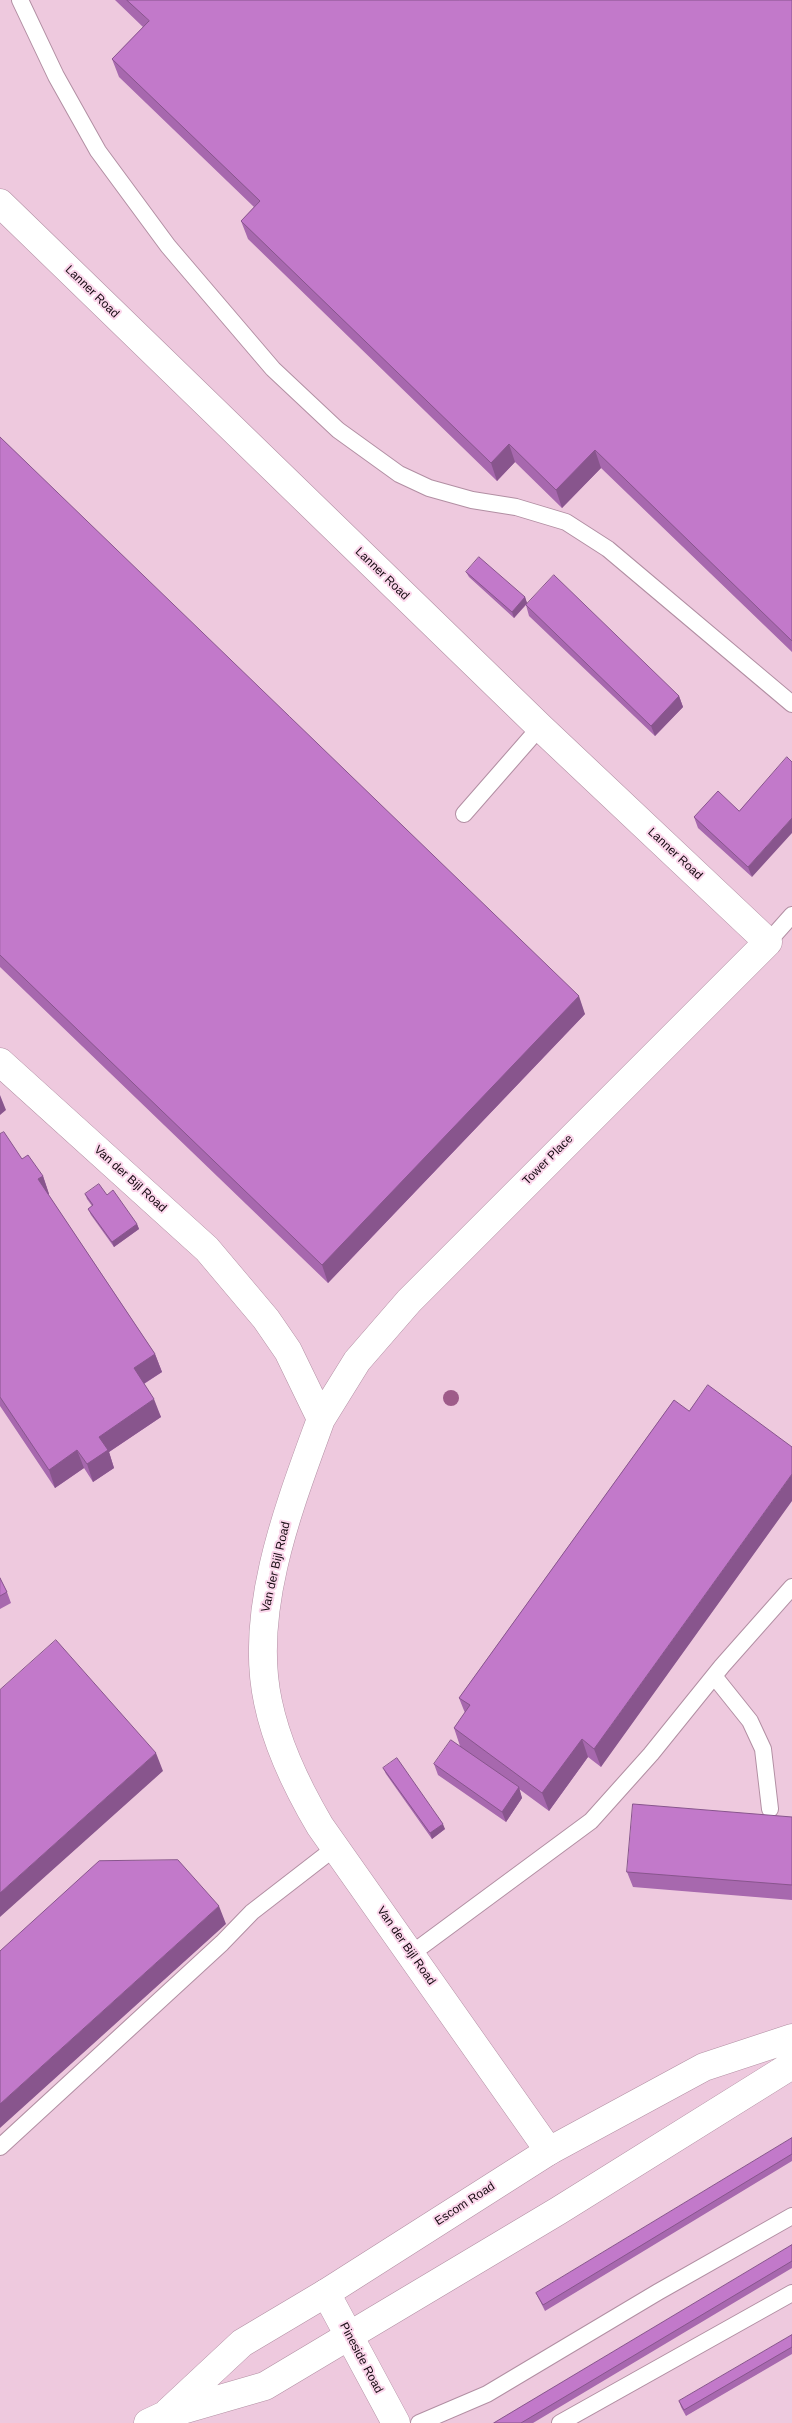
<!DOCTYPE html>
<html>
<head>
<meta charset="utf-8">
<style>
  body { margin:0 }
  canvas { display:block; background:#eec9de }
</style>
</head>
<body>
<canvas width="792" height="2423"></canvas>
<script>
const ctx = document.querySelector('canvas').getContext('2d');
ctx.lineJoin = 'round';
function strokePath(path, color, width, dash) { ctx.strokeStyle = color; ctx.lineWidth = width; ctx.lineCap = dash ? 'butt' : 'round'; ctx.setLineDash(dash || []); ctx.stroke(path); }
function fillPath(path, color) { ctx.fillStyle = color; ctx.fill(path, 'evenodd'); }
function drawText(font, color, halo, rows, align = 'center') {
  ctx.font = font + ' Helvetica,sans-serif'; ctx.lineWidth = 4; ctx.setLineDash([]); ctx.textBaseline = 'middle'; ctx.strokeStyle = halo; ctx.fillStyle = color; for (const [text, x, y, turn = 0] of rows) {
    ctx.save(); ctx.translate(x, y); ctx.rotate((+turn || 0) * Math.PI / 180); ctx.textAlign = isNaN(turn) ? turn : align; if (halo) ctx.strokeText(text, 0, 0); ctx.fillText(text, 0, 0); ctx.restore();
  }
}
const lane = new Path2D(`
  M 20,0 L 56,76 L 98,151 L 168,246 L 273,369 L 338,430 L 399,474 L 429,488 L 472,500 L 516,507 L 566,522 L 608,549 L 792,704
  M 464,814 L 540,727
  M 768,942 L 792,915
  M 714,1676 L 750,1721 L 763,1749 L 770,1809
  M 411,1954 L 591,1821 L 651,1754 L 722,1666 L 792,1587
  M 0,2147 L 222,1943 L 252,1912 L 336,1847
  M 419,2423 L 487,2394 L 658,2292 L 792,2216
  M 560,2423 L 792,2293`);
const street = new Path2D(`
  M 0,203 L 540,727 L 768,942 L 409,1301 L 357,1361 L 321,1419
  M 0,1062 L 207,1249 L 266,1319 L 288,1351 L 321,1419 C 290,1504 248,1610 268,1702 C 277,1746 297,1787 320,1826 L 549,2151
  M 326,2293 L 396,2423`);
const secondary = new Path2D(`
  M 168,2412 L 242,2343 L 326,2293 L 549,2151 L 704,2067 L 792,2038
  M 148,2423 L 165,2415 L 265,2386 L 558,2211 L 792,2065`);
strokePath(lane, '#b28fa3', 18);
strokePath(street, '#b28fa3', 29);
strokePath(secondary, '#b28fa3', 29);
strokePath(lane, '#fff', 16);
strokePath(street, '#fff', 28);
strokePath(secondary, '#fff', 28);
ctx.fillStyle = '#9e5b89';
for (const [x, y] of [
  [451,1398]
]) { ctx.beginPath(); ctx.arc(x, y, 8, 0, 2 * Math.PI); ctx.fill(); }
fillPath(new Path2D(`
  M 115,0 L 792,0 L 792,652 L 601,468 L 562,508 L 515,462 L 497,481 L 248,239 L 241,221 L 254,207 L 119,77 L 112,59 L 143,27 Z
  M 0,437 L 585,1014 L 328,1283 L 0,967 Z
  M 466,572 L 525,597 L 527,603 L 679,696 L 683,707 L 655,736 L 529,616 L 526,605 L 514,618 L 469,577 Z
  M 739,811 L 752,877 L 698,828 L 694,817 Z
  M 0,1134 L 22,1159 L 43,1176 L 49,1194 L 48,1194 L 155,1354 L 162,1372 L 144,1384 L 161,1417 L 109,1452 L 114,1468 L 93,1482 L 84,1468 L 55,1488 L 0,1406 Z
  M 85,1194 L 107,1195 L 137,1224 L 139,1229 L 114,1247 L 91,1215 L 88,1209 L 92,1206 L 87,1199 Z
  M 674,1400 L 601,1767 L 588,1757 L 549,1811 L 519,1789 L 522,1798 L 506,1822 L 438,1775 L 434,1764 L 460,1746 L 454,1728 L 465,1713 L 459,1698 Z
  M 0,1578 L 7,1592 L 11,1603 L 0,1609 Z
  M 383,1768 L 445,1829 L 432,1839 L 386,1774 Z
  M 792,1817 L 792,1900 L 633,1887 L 627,1872 Z
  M 792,2138 L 792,2161 L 545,2311 L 536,2293 Z
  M 792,2245 L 792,2268 L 533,2423 L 494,2423 Z
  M 792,2335 L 792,2354 L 686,2416 L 681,2407 L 679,2401 Z`), '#a768ae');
fillPath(new Path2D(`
  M 509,444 L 515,462 L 497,481 L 491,463 Z
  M 595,450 L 601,468 L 562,508 L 556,490 Z
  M 525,597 L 527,603 L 514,618 L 512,612 Z
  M 679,696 L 683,707 L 655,736 L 651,726 Z
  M 792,818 L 792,833 L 752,877 L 748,867 Z
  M 579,996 L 585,1014 L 328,1283 L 322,1265 Z
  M 0,1095 L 6,1110 L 0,1115 Z
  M 43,1176 L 49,1194 L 44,1197 L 38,1179 Z
  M 137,1224 L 139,1229 L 114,1247 L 112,1242 Z
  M 155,1354 L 162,1372 L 140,1386 L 134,1368 Z
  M 154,1399 L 161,1417 L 109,1452 L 114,1468 L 93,1482 L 87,1464 L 99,1437 Z
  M 77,1450 L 84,1468 L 55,1488 L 49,1470 Z
  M 792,1474 L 792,1501 L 601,1767 L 594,1749 Z
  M 582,1739 L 588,1757 L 549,1811 L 542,1793 Z
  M 156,1753 L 163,1771 L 0,1917 L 0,1893 Z
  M 519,1787 L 522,1798 L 506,1822 L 502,1812 Z
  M 443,1824 L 445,1829 L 432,1839 L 430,1833 Z
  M 219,1906 L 226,1924 L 0,2128 L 0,2104 Z`), '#88558d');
const building = new Path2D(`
  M 127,0 L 792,0 L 792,641 L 595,450 L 556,490 L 509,444 L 491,463 L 241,221 L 260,201 L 112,59 L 149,21 Z
  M 0,437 L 579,996 L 322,1265 L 0,955 Z
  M 479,557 L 525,597 L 512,612 L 466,572 Z
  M 554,575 L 679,696 L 651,726 L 526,605 Z
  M 787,757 L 792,762 L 792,818 L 748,867 L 694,817 L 718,791 L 739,811 Z
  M 4,1132 L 22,1159 L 28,1155 L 43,1176 L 38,1179 L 155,1354 L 134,1368 L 154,1399 L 99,1437 L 108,1450 L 87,1464 L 77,1450 L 49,1470 L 0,1397 L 0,1134 Z
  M 99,1184 L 107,1195 L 113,1190 L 137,1224 L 112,1242 L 88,1209 L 93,1205 L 85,1194 Z
  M 708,1385 L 792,1447 L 792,1474 L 594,1749 L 582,1739 L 542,1793 L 454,1728 L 470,1705 L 459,1698 L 674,1400 L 689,1411 Z
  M 0,1578 L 7,1592 L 0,1596 Z
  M 56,1640 L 156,1753 L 0,1893 L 0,1690 Z
  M 451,1740 L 519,1787 L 502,1812 L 434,1764 Z
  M 397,1758 L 443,1824 L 430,1833 L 383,1768 Z
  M 633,1804 L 792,1817 L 792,1885 L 627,1872 Z
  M 178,1860 L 219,1906 L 0,2104 L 0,1951 L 99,1861 Z
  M 792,2138 L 792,2154 L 543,2305 L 536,2293 Z
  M 792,2245 L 792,2261 L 521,2423 L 494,2423 Z
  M 792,2335 L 792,2347 L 684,2410 L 679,2401 Z`);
fillPath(building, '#c279ca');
strokePath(building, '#88558d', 1);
drawText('12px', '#160a11', '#fbd6eb', [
  ["Lanner Road",92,292,44],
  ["Lanner Road",382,574,44],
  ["Lanner Road",675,854,43],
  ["Tower Place",548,1160,-45],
  ["Van der Bijl Road",130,1179,42],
  ["Van der Bijl Road",276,1567,-77],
  ["Van der Bijl Road",406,1946,55],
  ["Escom Road",465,2204,-33],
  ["Pineside Road",361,2358,62]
]);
</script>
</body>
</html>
